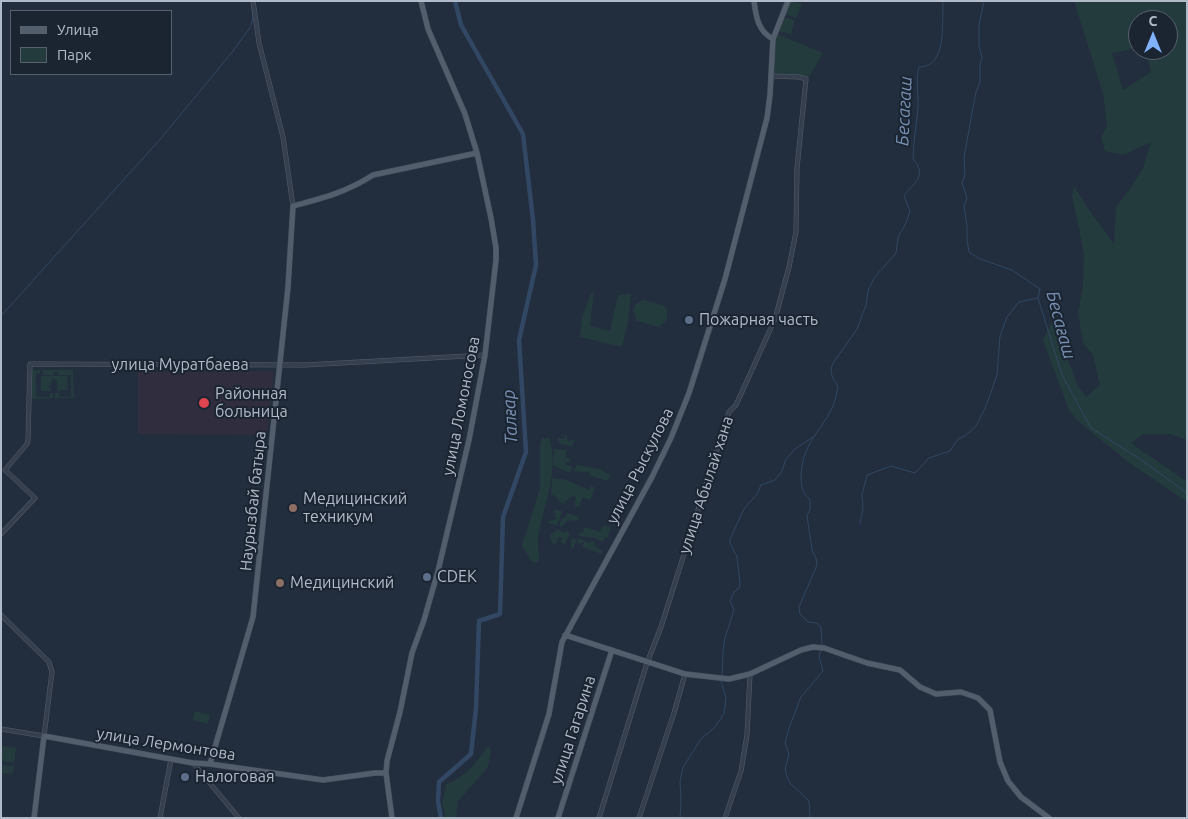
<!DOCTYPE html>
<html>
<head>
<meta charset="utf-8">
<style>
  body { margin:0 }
  #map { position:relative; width:1188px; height:819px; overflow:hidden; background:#222e3d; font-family:Ubuntu,sans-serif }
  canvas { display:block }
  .frame { position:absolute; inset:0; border:2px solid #b1bac9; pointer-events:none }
  .legend { position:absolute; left:10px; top:10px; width:162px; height:65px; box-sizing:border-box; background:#1b2532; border:1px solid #57616e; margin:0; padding:6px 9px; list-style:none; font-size:15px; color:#b1bac9 }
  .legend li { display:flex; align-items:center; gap:10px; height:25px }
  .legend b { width:25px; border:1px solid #57616e }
  .north { position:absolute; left:1128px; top:10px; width:50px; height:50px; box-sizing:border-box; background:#1b2532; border:1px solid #57616e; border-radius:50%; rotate:0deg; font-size:14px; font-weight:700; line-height:20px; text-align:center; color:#b1bac9 }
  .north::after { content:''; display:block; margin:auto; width:18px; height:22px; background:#81b2fe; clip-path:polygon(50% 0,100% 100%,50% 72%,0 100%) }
</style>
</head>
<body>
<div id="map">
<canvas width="1188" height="819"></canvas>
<div class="frame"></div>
<ul class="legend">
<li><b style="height:6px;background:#535e6d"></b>Улица</li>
<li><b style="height:14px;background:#243b3e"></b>Парк</li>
</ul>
<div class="north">С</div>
</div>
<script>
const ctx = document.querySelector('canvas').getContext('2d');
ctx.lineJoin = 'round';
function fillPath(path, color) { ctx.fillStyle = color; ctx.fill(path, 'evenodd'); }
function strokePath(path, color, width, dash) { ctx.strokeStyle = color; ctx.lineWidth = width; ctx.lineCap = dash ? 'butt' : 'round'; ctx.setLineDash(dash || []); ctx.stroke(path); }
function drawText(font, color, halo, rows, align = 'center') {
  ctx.font = font + ' Ubuntu,sans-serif'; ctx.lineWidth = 4; ctx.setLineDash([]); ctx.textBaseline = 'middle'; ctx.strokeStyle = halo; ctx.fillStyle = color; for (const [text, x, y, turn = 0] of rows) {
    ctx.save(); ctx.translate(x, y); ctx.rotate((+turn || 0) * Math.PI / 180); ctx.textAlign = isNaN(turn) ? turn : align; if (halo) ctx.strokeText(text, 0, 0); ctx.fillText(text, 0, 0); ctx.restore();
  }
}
fillPath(new Path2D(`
  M 274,371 L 267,435 L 138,434 L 138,372 Z`), '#302e3e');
fillPath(new Path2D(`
  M 791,1 L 802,4 L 796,18 L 785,14 Z
  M 1074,1 L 1187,1 L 1187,440 L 1171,434 L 1143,434 L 1131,443 L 1187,482 L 1187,502 L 1127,461 L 1077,420 L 1069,410 L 1043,340 L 1053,320 L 1078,386 L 1086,397 L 1100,385 L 1093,355 L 1083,343 L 1078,313 L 1083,286 L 1084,253 L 1072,195 L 1074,186 L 1091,213 L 1114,244 L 1116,207 L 1132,186 L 1143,168 L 1151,142 L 1123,155 L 1105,151 L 1101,137 L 1107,126 L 1103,93 ZM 1138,20 L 1168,20 L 1168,50 L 1146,50 L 1151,72 L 1123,90 L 1112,53 L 1138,48 Z
  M 783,17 L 795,20 L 791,34 L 777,31 Z
  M 777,34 L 823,53 L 809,77 L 772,74 Z
  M 594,292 L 590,326 L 610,331 L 618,295 L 631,294 L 628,323 L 622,347 L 580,337 L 582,317 L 591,293 Z
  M 644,300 L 662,305 L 666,308 C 669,317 667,322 659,327 L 637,321 L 633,310 L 636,304 Z
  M 32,370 L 40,370 L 40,373 L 36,373 L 36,397 L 49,397 L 50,393 L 53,393 L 53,398 L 32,399 Z
  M 42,370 L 73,370 L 74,398 L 55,398 L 55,393 L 59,393 L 59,397 L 71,397 L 71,375 L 58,375 L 58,372 L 54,372 L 53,375 L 43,375 Z
  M 41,376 L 67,376 L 68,390 L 57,391 L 58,385 L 57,385 L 57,380 L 52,379 L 51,385 L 49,385 L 51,391 L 41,391 Z
  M 565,435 L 567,435 L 567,440 L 569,441 L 571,439 L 575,440 L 571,447 L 560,443 L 557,439 L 558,438 L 564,439 Z
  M 542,438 L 549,438 C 559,469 545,502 539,532 C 537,540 539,551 539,560 L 536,563 L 530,560 C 529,554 524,551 522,545 L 540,489 L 540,444 Z
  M 554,449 L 566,450 L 566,458 L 571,459 L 570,463 L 566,462 L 565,464 L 573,467 L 570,473 L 553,465 Z
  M 577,465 L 600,469 L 610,475 L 608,481 L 589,475 L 590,473 L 588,471 L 583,473 L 579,471 L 578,472 L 573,471 Z
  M 552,478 L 567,480 L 589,490 L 591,486 L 595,488 L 590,500 L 583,497 L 579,506 L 574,507 L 576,497 L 572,496 L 563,504 C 558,501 557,496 551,494 Z
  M 554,509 L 562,511 L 557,526 L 547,522 L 556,519 L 557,517 L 554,516 L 556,513 L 554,513 Z
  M 567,513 L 579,517 L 578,521 L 568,520 L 562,527 L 559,526 L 562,518 L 565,518 Z
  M 604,525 L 611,528 L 607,538 L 605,537 L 603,542 L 595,538 L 579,536 L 579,533 L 584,532 L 583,529 L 585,527 L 600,532 Z
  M 556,529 L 565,533 L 566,531 L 570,533 L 565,544 L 560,543 L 562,539 L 560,536 L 555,544 L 551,542 L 550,537 L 551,533 L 555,532 Z
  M 573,538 L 577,542 L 579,538 L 589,543 L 592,541 L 595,542 L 594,546 L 602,551 L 602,554 L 582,547 L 584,543 L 582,542 L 581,544 L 576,542 L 573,549 L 571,548 L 571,540 Z
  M 195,711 L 210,715 L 208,724 L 193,720 Z
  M 489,745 L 491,751 L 488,767 L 458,801 L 456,818 L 446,818 L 442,804 L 446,785 C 468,775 475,764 489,745 Z
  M 1,746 L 16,748 L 14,763 L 1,761 Z
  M 2,765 L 14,766 L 13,774 L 1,773 Z`), '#243b3e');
strokePath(new Path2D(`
  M 984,1 L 979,25 L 979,46 L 982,57 L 980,66 L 980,82 L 976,92 L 964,157 L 965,175 L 962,183 L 967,198 L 964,206 L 967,226 L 967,240 L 969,252 L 980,259 L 1012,270 L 1040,289 L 1038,298 L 1062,375 L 1091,428 L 1140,459 L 1187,493
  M 1,316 L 163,136 L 233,51 L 251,26 L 253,16 L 251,2
  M 860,524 L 863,508 L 862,495 L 867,475 L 891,466 L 915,473 L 929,458 L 950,451 L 958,439 L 965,436 L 976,426 L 986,406 L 997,375 L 1000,336 L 1007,317 L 1019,302 L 1038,298
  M 822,645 L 821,627 L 816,623 L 808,622 L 800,614 L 799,607 L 817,565 L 816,558 L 812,550 L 807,516 L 810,509 L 810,499 C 802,493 802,489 801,479 C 801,445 818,436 832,408 C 835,401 837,393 838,386 C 832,378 829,372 833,363 L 857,329 L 866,305 L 868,291 L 874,278 L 896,253 L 898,237 L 906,223 L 910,211 L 904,196 C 914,182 928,176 913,159 C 913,141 917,124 918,107 C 919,94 915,80 919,67 C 922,67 927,66 930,64 C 946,54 942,18 943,1
  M 722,677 L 723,651 L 725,638 L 734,610 L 730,601 L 734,592 L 739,588 L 740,584 L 737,557 L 730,543 L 730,539 L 744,509 L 757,494 L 761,485 L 775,480 L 782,471 L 786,459 L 795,449 L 813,437
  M 680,818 L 681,802 L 680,781 L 683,767 L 701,739 L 714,728 L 724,714 L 726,698 L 721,681
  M 810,818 L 809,801 L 790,783 L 787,777 L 785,769 L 789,754 L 785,743 L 789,728 L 801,697 L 823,671 L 819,656 L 821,649`), '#324764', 1);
strokePath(new Path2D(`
  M 441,818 L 438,801 L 439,782 L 471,754 L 476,708 L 479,621 L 500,614 L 503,517 L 526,452 L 519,340 L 536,265 L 533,220 L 523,134 L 461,25 L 455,1`), '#324764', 4.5);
const minor = new Path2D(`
  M 253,1 L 259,43 L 283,137 L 293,206
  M 1,534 L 35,498 L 5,470 L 27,444 L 28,440 L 30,364 L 305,365 L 485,355
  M 1,615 L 49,662 L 52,672 L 44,736 L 1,729
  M 193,763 L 239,818
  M 160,818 L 171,759
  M 599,818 L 647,663 L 661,627 L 729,412 L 736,405 L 775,319 L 789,267 L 796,232 L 797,168 L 806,79 L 799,77 L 771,76
  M 639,818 L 674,713 L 685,674
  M 725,818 L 741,771 L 747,735 L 750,674`);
const major = new Path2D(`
  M 754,1 C 756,17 758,31 773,39
  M 565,635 L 685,674 L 729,679 L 750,674 L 801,650 L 813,647 L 824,648 L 867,663 L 900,670 L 920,687 L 936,694 L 961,692 L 978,698 L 990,710 L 1000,762 L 1008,781 L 1021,797 L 1049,818
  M 210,764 L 253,617 L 288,287 L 293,206 C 323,198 347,192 373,175 L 477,153
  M 34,818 L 44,736 L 193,763 L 210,764 L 323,780 L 375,773 L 386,773
  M 392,818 L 386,773 L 387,761 L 400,712 L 412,653 L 424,620 L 438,571 L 469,440 L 485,355 L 496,260 L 496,248 L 491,218 L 477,153 L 465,114 L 428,29 L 421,1
  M 516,818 L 549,714 L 562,642 L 652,477 L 671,438 L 689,393 L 725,279 L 767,118 L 770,95 L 773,39 L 788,1
  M 558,818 L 612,650`);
strokePath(minor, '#545d6b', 5);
strokePath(major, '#424b59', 6);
strokePath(minor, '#363f4d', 4);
strokePath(major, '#535e6d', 5);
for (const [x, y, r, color] of [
  [689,320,5,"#5c6f8a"],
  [204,403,6,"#e0444e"],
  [293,508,5,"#8d6e63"],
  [427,577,5,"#5c6f8a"],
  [280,583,5,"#8d6e63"],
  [185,777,5,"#5c6f8a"]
]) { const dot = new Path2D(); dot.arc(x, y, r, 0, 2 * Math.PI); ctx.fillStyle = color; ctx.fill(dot); strokePath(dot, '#1b2532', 2); }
drawText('16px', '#b1bac9', '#1b2532', [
  ["Пожарная часть",699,320],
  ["Районная",215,394],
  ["больница",215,412],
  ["Медицинский",303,499],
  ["техникум",303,517],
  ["CDEK",437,577],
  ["Медицинский",290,583],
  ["Налоговая",195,777]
], 'left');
drawText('16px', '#b1bac9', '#1b2532', [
  ["улица Муратбаева",180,365],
  ["улица Ломоносова",461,406,-79],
  ["улица Рыскулова",640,466,-63],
  ["улица Абылай хана",706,485,-72],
  ["Наурызбай батыра",253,501,-84],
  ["улица Гагарина",573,730,-72],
  ["улица Лермонтова",166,744,9]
]);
drawText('italic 18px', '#7790b2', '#1b2532', [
  ["Бесагаш",904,111,-87],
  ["Бесағаш",1061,325,75],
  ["Талғар",510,417,-93]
]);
</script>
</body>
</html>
